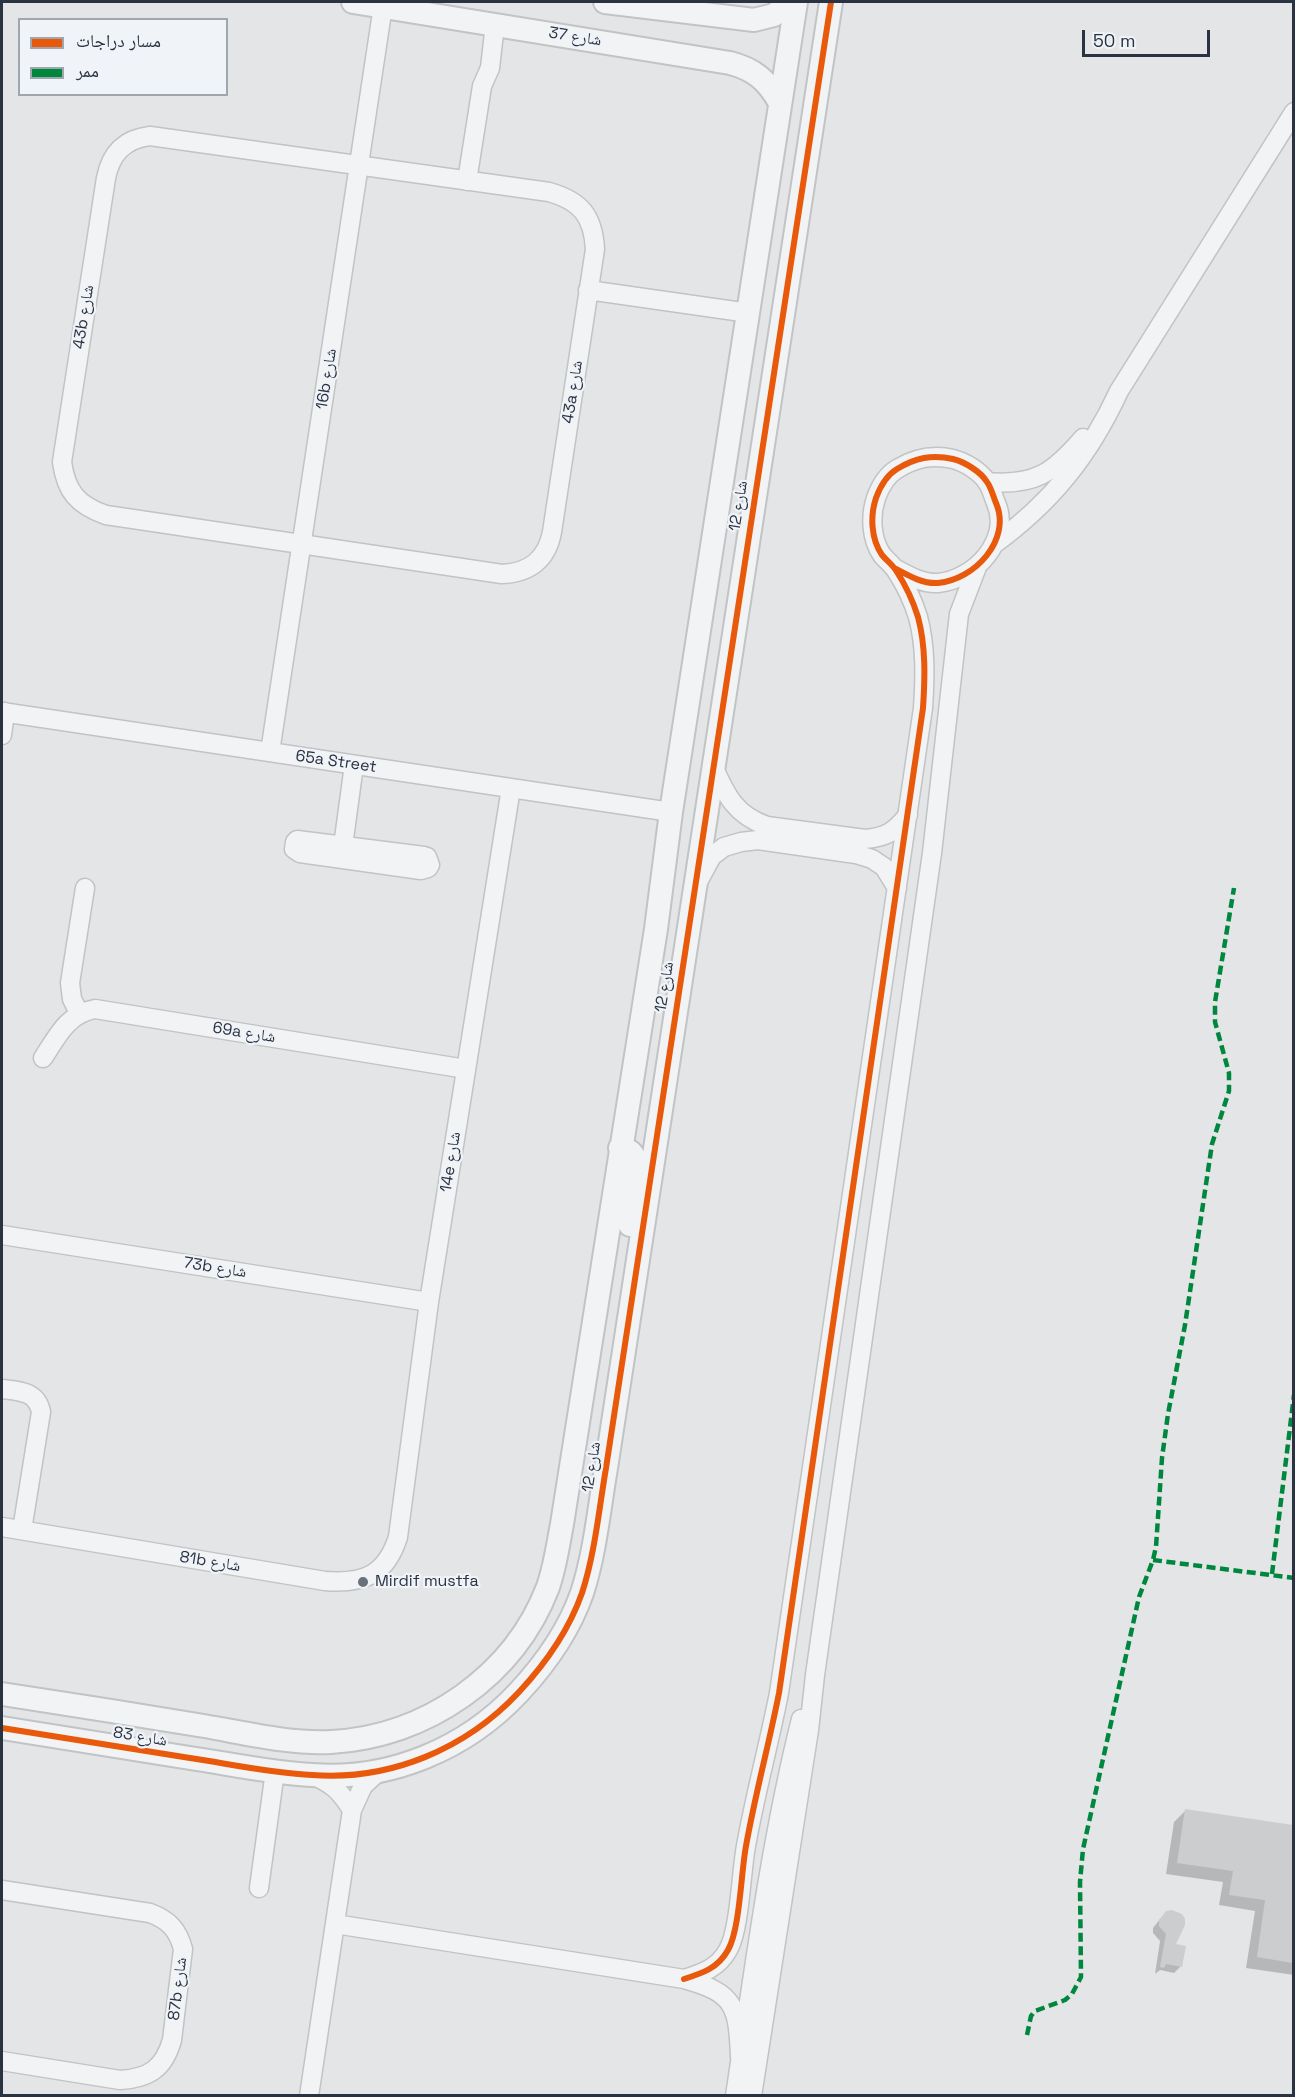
<!DOCTYPE html>
<html>
<head>
<meta charset="utf-8">
<style>
  body { margin:0 }
  #map { position:relative; width:1295px; height:2097px; overflow:hidden; background:#e3e5e7; font-family:"Space Grotesk","Noto Naskh Arabic",sans-serif }
  canvas { display:block }
  .frame { position:absolute; inset:0; border:3px solid #293341; pointer-events:none }
  .legend { position:absolute; left:18px; top:18px; width:210px; height:78px; box-sizing:border-box; background:#f0f3f7; border:2px solid #a0a6ae; margin:0; padding:8px 10px; list-style:none; font-size:18px; color:#293341 }
  .legend li { display:flex; align-items:center; gap:12px; height:30px }
  .legend b { width:30px; border:2px solid #a0a6ae }
  .scale { position:absolute; left:1082px; top:30px; width:128px; height:27px; box-sizing:border-box; border:3px solid #293341; border-top:0; padding-left:8px; font-size:18px; line-height:21px; white-space:nowrap; color:#293341; -webkit-text-stroke:4px #f0f3f7; paint-order:stroke }
</style>
</head>
<body>
<div id="map">
<canvas width="1295" height="2097"></canvas>
<div class="frame"></div>
<ul class="legend">
<li><b style="height:8px;background:#e8590c"></b>مسار دراجات</li>
<li><b style="height:8px;background:#00873e"></b>ممر</li>
</ul>
<div class="scale">50 m</div>
</div>
<script>
const ctx = document.querySelector('canvas').getContext('2d');
ctx.lineJoin = 'round';
function fillPath(path, color) { ctx.fillStyle = color; ctx.fill(path, 'evenodd'); }
function strokePath(path, color, width, dash) { ctx.strokeStyle = color; ctx.lineWidth = width; ctx.lineCap = dash ? 'butt' : 'round'; ctx.setLineDash(dash || []); ctx.stroke(path); }
function drawText(font, color, halo, rows, align = 'center') {
  ctx.font = font + ' "Space Grotesk","Noto Naskh Arabic",sans-serif'; ctx.lineWidth = 4.5; ctx.setLineDash([]); ctx.textBaseline = 'middle'; ctx.strokeStyle = halo; ctx.fillStyle = color; for (const [text, x, y, turn = 0] of rows) {
    ctx.save(); ctx.translate(x, y); ctx.rotate((+turn || 0) * Math.PI / 180); ctx.textAlign = isNaN(turn) ? turn : align; if (halo) ctx.strokeText(text, 0, 0); ctx.fillText(text, 0, 0); ctx.restore();
  }
}
fillPath(new Path2D(`
  M 1185,1811 L 1294,1827 L 1294,1975 L 1246,1968 L 1255,1911 L 1219,1905 L 1223,1882 L 1166,1874 L 1174,1822 Z
  M 1160,1919 L 1173,1946 L 1181,1966 L 1174,1973 L 1160,1970 L 1155,1974 L 1160,1941 L 1153,1933 L 1153,1928 Z`), '#0003');
fillPath(new Path2D(`
  M 1185,1809 L 1293,1825 L 1293,1963 L 1257,1957 L 1265,1900 L 1229,1895 L 1233,1871 L 1177,1863 Z
  M 1172,1910 L 1182,1914 L 1185,1919 L 1185,1925 L 1176,1944 L 1186,1946 L 1182,1967 L 1166,1964 L 1164,1968 L 1160,1967 L 1166,1934 L 1159,1926 L 1159,1920 L 1166,1911 Z`), '#cbcdcf');
const minor = new Path2D(`
  M 150,136 L 549,192 C 581,201 593,216 595,249 L 552,532 C 547,559 530,573 502,574 L 106,515 C 77,505 66,491 62,462 L 106,178 C 111,153 125,139 150,136 Z
  M 467,181 L 482,86 L 490,68 L 495,24
  M 588,290 L 749,313
  M 987,482 C 1035,486 1053,473 1083,438
  M 993,545 C 1051,503 1089,456 1119,391 L 1294,112
  M 2,712 L 671,812
  M 2,735 L 5,712
  M 270,752 L 383,6
  M 713,766 C 726,795 735,815 767,826 L 865,839 C 887,837 894,832 908,815
  M 297,840 L 424,856 L 427,857 L 430,865 L 428,868 L 421,870 L 300,853 L 294,849 L 295,842 Z
  M 343,846 L 354,765
  M 699,880 L 712,856 L 724,847 L 741,842 L 758,840 L 856,854 L 872,859 L 884,867 L 897,888
  M 79,1013 L 72,999 L 70,983 L 85,888
  M 43,1058 C 57,1037 67,1014 95,1009 L 466,1069
  M 2,1235 L 429,1302
  M 2,1389 C 19,1391 37,1391 41,1412 L 22,1530
  M 2,1527 L 325,1581 C 364,1584 386,1575 398,1537 L 429,1302 L 511,788
  M 312,1775 C 333,1784 340,1791 352,1810
  M 259,1888 L 275,1771
  M 2,1890 L 150,1913 C 169,1920 178,1930 183,1949 L 172,2040 C 164,2068 150,2078 120,2080 L 2,2061
  M 335,1924 L 684,1979 C 735,1993 738,2006 740,2057
  M 684,1979 C 703,1973 718,1968 728,1950 C 740,1929 741,1872 746,1846 C 755,1795 769,1744 779,1693 L 923,708 C 925,678 926,647 918,617 C 913,601 906,586 897,572 C 893,565 887,561 882,555 C 871,539 870,516 876,498 C 880,487 887,475 897,469 C 915,458 932,454 953,459 C 965,462 981,472 987,482 C 991,487 993,496 996,503 C 1012,540 974,580 938,583 C 923,584 909,576 896,569
  M 309,2096 L 352,1810 L 363,1786 L 379,1771
  M 735,2096 C 754,1970 770,1843 801,1719
  M 752,2096 L 809,1730 L 815,1675 L 932,853 L 959,614 L 977,567`);
const tertiary = new Path2D(`
  M 353,2 L 730,63 C 754,69 768,81 780,103
  M 605,2 L 754,20 L 774,15 L 790,2
  M 620,1148 C 625,1149 630,1150 633,1155 C 638,1166 628,1208 630,1225
  M 2,1694 C 69,1704 137,1715 204,1726 C 245,1733 289,1744 331,1742 C 426,1737 514,1676 548,1587 C 555,1567 558,1545 562,1524 L 656,929 L 671,812 L 796,2
  M 2,1728 C 64,1738 127,1748 190,1758 C 230,1764 271,1773 312,1775 C 390,1781 466,1749 519,1692 C 546,1663 569,1630 582,1593 C 595,1553 599,1509 606,1468 L 831,2`);
strokePath(minor, '#c1c3c5', 21);
strokePath(tertiary, '#c1c3c5', 26);
strokePath(minor, '#f2f3f4', 18);
strokePath(tertiary, '#f2f3f4', 22);
strokePath(new Path2D(`
  M 1153,1560 L 1294,1578
  M 1272,1574 L 1294,1395
  M 1027,2035 L 1031,2016 L 1035,2011 L 1065,2000 L 1072,1994 L 1081,1977 L 1080,1882 L 1083,1849 L 1139,1597 L 1153,1560 L 1156,1547 L 1162,1458 L 1168,1414 L 1185,1325 L 1212,1144 L 1229,1091 L 1229,1073 L 1215,1022 L 1215,1002 L 1234,888`), '#00873e', 4.5, [9, 4.5]);
strokePath(new Path2D(`
  M 2,1728 C 64,1738 127,1748 190,1758 C 230,1764 271,1773 312,1775 C 390,1781 466,1749 519,1692 C 546,1663 569,1630 582,1593 C 595,1553 599,1509 606,1468 L 831,2
  M 684,1979 C 703,1973 718,1968 728,1950 C 740,1929 741,1872 746,1846 C 755,1795 769,1744 779,1693 L 923,708 C 925,678 926,647 918,617 C 913,601 906,586 897,572 C 893,565 887,561 882,555 C 871,539 870,516 876,498 C 880,487 887,475 897,469 C 915,458 932,454 953,459 C 965,462 981,472 987,482 C 991,487 993,496 996,503 C 1012,540 974,580 938,583 C 923,584 909,576 896,569`), '#e8590c', 6);
for (const [x, y, r, color] of [
  [363,1582,6,"#6a717b"]
]) { const dot = new Path2D(); dot.arc(x, y, r, 0, 2 * Math.PI); ctx.fillStyle = color; ctx.fill(dot); strokePath(dot, '#f0f3f7', 2); }
drawText('16px', '#293341', '#f0f3f7', [
  ["شارع 37",575,37,9],
  ["43b شارع",84,317,-81],
  ["16b شارع",327,379,-81],
  ["43a شارع",573,392,-81],
  ["شارع 12",739,506,-81],
  ["65a Street",336,762,8],
  ["شارع 12",665,987,-81],
  ["69a شارع",244,1033,9],
  ["14e شارع",451,1162,-81],
  ["73b شارع",215,1268,9],
  ["شارع 12",592,1467,-81],
  ["81b شارع",210,1562,9],
  ["شارع 83",140,1737,9],
  ["87b شارع",178,1989,-83]
]);
drawText('16px', '#293341', '#f0f3f7', [
  ["Mirdif mustfa",375,1582]
], 'left');
</script>
</body>
</html>
